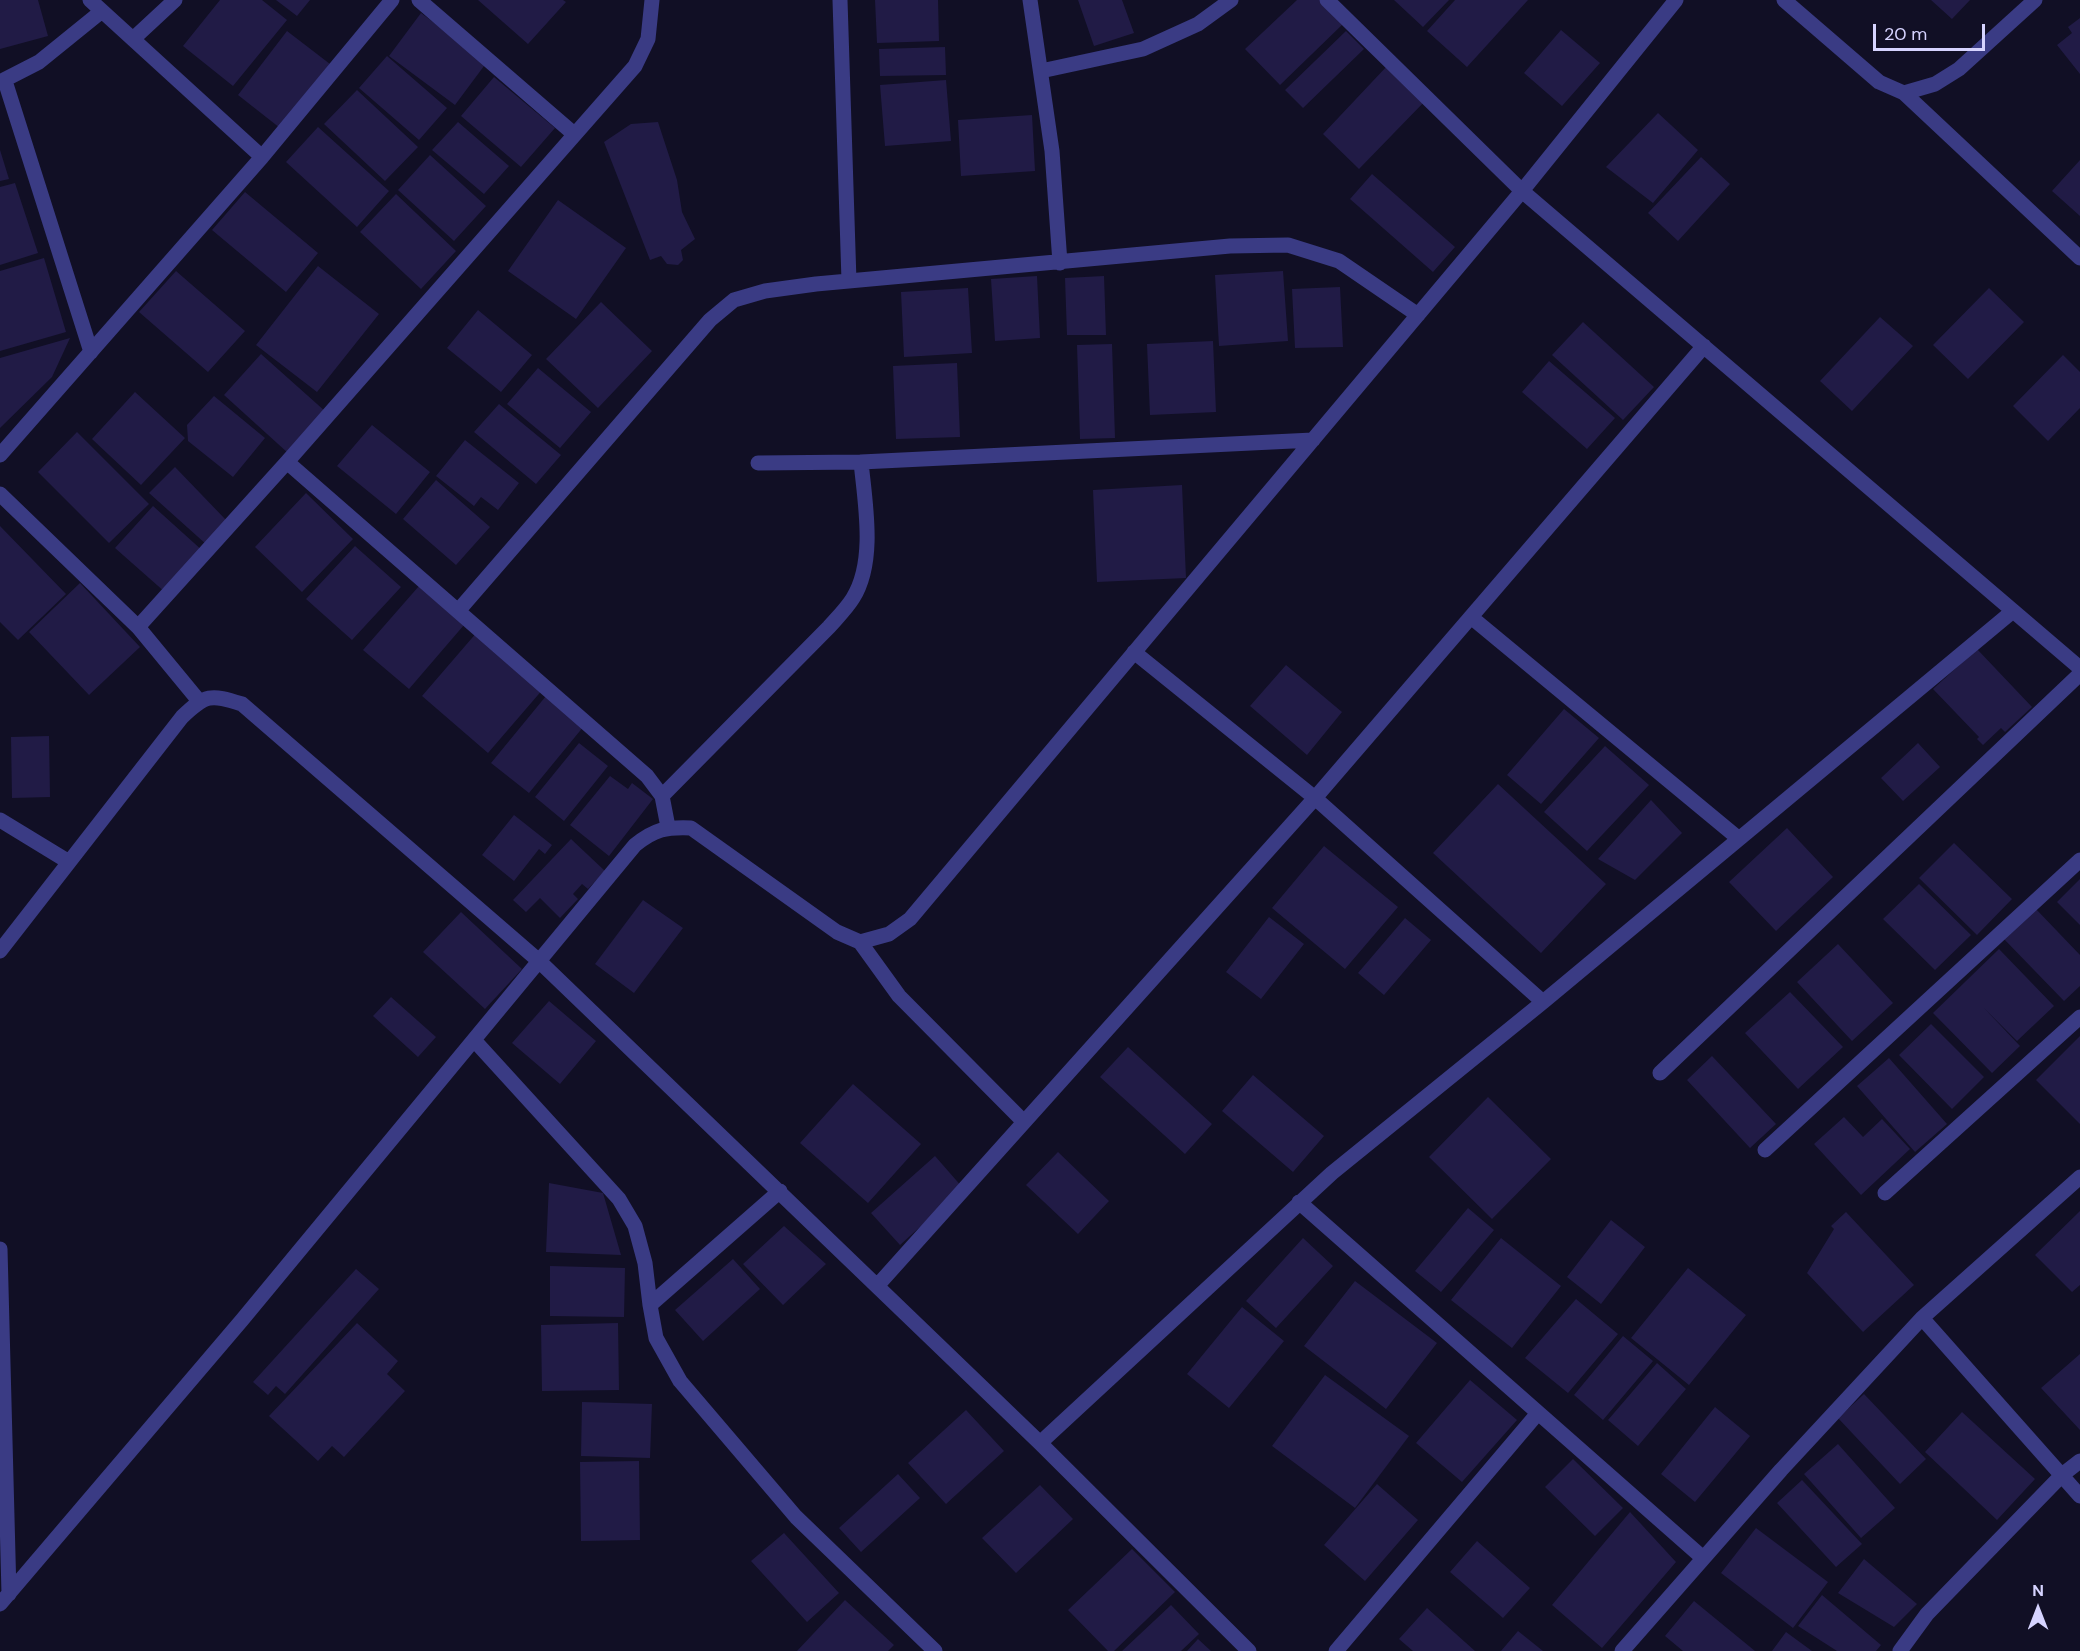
<!DOCTYPE html>
<html>
<head>
<meta charset="utf-8">
<style>
  body { margin:0 }
  #map { position:relative; width:2080px; height:1651px; overflow:hidden; background:#110f25; font-family:"DM Sans",sans-serif }
  canvas { display:block }
  .north { position:absolute; left:2008px; top:1579px; width:60px; height:60px; -webkit-text-stroke:4px #110f25; paint-order:stroke; rotate:0deg; font-size:16px; font-weight:700; line-height:24px; text-align:center; color:#d6d3ff }
  .north::after { content:''; display:block; margin:auto; width:21px; height:27px; background:#d6d3ff; clip-path:polygon(50% 0,100% 100%,50% 72%,0 100%) }
  .scale { position:absolute; left:1873px; top:24px; width:112px; height:27px; box-sizing:border-box; border:3px solid #d6d3ff; border-top:0; padding-left:8px; font-size:18px; line-height:21px; white-space:nowrap; color:#d6d3ff; -webkit-text-stroke:4px #110f25; paint-order:stroke }
</style>
</head>
<body>
<div id="map">
<canvas width="2080" height="1651"></canvas>
<div class="north">N</div>
<div class="scale">20 m</div>
</div>
<script>
const ctx = document.querySelector('canvas').getContext('2d');
ctx.lineJoin = 'round';
function fillPath(path, color) { ctx.fillStyle = color; ctx.fill(path, 'evenodd'); }
function strokePath(path, color, width, dash) { ctx.strokeStyle = color; ctx.lineWidth = width; ctx.lineCap = dash ? 'butt' : 'round'; ctx.setLineDash(dash || []); ctx.stroke(path); }
fillPath(new Path2D(`
  M 0,0 L 38,0 L 48,36 L 0,49 Z
  M 220,0 L 262,0 L 287,20 L 233,86 L 183,46 Z
  M 276,0 L 310,0 L 297,16 Z
  M 478,0 L 563,0 L 566,2 L 528,44 Z
  M 875,0 L 938,0 L 939,41 L 877,43 Z
  M 1078,0 L 1122,0 L 1134,33 L 1094,46 Z
  M 1297,0 L 1320,0 L 1343,24 L 1280,85 L 1245,49 Z
  M 1394,0 L 1449,0 L 1423,27 Z
  M 1455,0 L 1528,0 L 1467,67 L 1427,31 Z
  M 1931,0 L 1970,0 L 1952,19 Z
  M 421,13 L 487,62 L 455,105 L 389,56 Z
  M 2080,18 L 2080,74 L 2057,45 L 2072,33 L 2068,27 Z
  M 1561,30 L 1600,63 L 1562,106 L 1524,73 Z
  M 287,31 L 330,64 L 280,128 L 238,95 Z
  M 1346,31 L 1364,49 L 1303,108 L 1285,90 Z
  M 945,47 L 946,75 L 880,76 L 879,49 Z
  M 387,56 L 447,108 L 419,140 L 359,88 Z
  M 1388,65 L 1426,100 L 1359,169 L 1323,134 Z
  M 494,77 L 555,128 L 521,167 L 461,116 Z
  M 946,80 L 951,141 L 885,146 L 880,85 Z
  M 357,90 L 418,147 L 385,181 L 324,124 Z
  M 1658,113 L 1698,150 L 1653,203 L 1606,167 Z
  M 1032,115 L 1035,171 L 961,176 L 958,120 Z
  M 458,122 L 509,166 L 484,194 L 432,150 Z
  M 658,122 L 677,180 L 682,212 L 695,239 L 681,250 L 683,260 L 678,265 L 667,264 L 661,256 L 650,260 L 604,142 L 631,124 Z
  M 318,127 L 389,191 L 357,227 L 286,162 Z
  M 0,150 L 9,179 L 0,181 Z
  M 430,155 L 486,206 L 454,241 L 398,190 Z
  M 1701,157 L 1730,184 L 1678,241 L 1648,213 Z
  M 2080,160 L 2080,216 L 2052,191 Z
  M 1372,174 L 1455,247 L 1433,272 L 1350,199 Z
  M 15,183 L 38,253 L 0,265 L 0,187 Z
  M 245,192 L 318,253 L 286,292 L 212,230 Z
  M 396,194 L 456,251 L 421,289 L 360,232 Z
  M 558,200 L 626,248 L 576,319 L 508,271 Z
  M 44,258 L 66,332 L 0,351 L 0,271 Z
  M 318,266 L 379,314 L 317,392 L 256,345 Z
  M 176,271 L 245,331 L 208,372 L 139,312 Z
  M 1283,271 L 1288,341 L 1219,346 L 1215,275 Z
  M 1037,276 L 1040,338 L 995,341 L 991,279 Z
  M 1104,276 L 1106,335 L 1067,335 L 1065,278 Z
  M 1340,287 L 1343,347 L 1295,348 L 1292,289 Z
  M 968,288 L 972,353 L 904,357 L 901,292 Z
  M 1989,288 L 2024,322 L 1968,379 L 1933,345 Z
  M 601,302 L 652,351 L 598,408 L 546,359 Z
  M 478,310 L 532,355 L 501,392 L 447,348 Z
  M 1880,317 L 1913,346 L 1852,411 L 1820,381 Z
  M 1583,322 L 1654,387 L 1623,420 L 1552,355 Z
  M 70,338 L 52,377 L 0,428 L 0,358 Z
  M 1213,341 L 1216,412 L 1150,415 L 1147,344 Z
  M 1112,344 L 1115,438 L 1080,439 L 1077,345 Z
  M 261,354 L 326,412 L 288,453 L 224,395 Z
  M 2063,355 L 2080,372 L 2080,408 L 2048,441 L 2013,406 Z
  M 1549,361 L 1615,418 L 1587,449 L 1522,392 Z
  M 957,363 L 960,437 L 896,439 L 893,366 Z
  M 538,368 L 591,412 L 560,448 L 507,404 Z
  M 135,392 L 185,438 L 141,485 L 92,439 Z
  M 214,396 L 265,438 L 233,477 L 188,441 L 187,425 Z
  M 499,404 L 561,455 L 536,484 L 474,432 Z
  M 372,425 L 430,472 L 396,514 L 337,466 Z
  M 77,432 L 149,504 L 109,543 L 38,472 Z
  M 465,440 L 519,483 L 498,510 L 481,497 L 474,506 L 436,476 Z
  M 175,467 L 226,520 L 207,545 L 149,493 Z
  M 436,480 L 490,527 L 456,565 L 403,519 Z
  M 1182,485 L 1186,578 L 1097,582 L 1093,490 Z
  M 306,493 L 353,539 L 302,592 L 255,547 Z
  M 153,506 L 204,552 L 166,593 L 115,548 Z
  M 0,526 L 66,594 L 18,640 L 0,622 Z
  M 355,546 L 401,587 L 352,640 L 306,599 Z
  M 80,583 L 140,647 L 89,695 L 29,632 Z
  M 419,586 L 464,625 L 409,689 L 363,650 Z
  M 478,631 L 544,688 L 488,753 L 422,696 Z
  M 1977,649 L 2032,707 L 2005,732 L 2001,728 L 1983,745 L 1977,739 L 1979,737 L 1933,689 Z
  M 1286,665 L 1342,712 L 1307,755 L 1250,706 Z
  M 546,696 L 584,726 L 529,793 L 491,763 Z
  M 1564,709 L 1599,738 L 1541,804 L 1507,775 Z
  M 49,736 L 50,797 L 12,798 L 11,737 Z
  M 579,743 L 608,766 L 564,821 L 535,797 Z
  M 1918,743 L 1940,767 L 1903,801 L 1881,778 Z
  M 1605,746 L 1649,785 L 1587,851 L 1544,812 Z
  M 610,776 L 628,789 L 632,783 L 653,799 L 609,856 L 570,825 Z
  M 1498,784 L 1606,884 L 1541,953 L 1433,853 Z
  M 1651,800 L 1682,833 L 1635,880 L 1598,859 Z
  M 514,815 L 552,845 L 545,854 L 539,849 L 514,881 L 482,855 Z
  M 1787,828 L 1833,877 L 1776,931 L 1729,882 Z
  M 571,839 L 605,871 L 588,889 L 582,884 L 573,894 L 578,899 L 560,918 L 540,898 L 526,912 L 513,900 Z
  M 1954,843 L 2012,899 L 1977,935 L 1919,878 Z
  M 1324,846 L 1398,907 L 1345,969 L 1272,908 Z
  M 2080,879 L 2080,925 L 2057,902 Z
  M 1919,884 L 1971,935 L 1935,970 L 1883,919 Z
  M 643,900 L 683,928 L 634,993 L 595,964 Z
  M 2035,908 L 2080,955 L 2080,986 L 2064,1001 L 2003,938 Z
  M 461,912 L 522,969 L 485,1009 L 423,952 Z
  M 1269,917 L 1304,944 L 1261,999 L 1226,972 Z
  M 1405,918 L 1431,940 L 1384,995 L 1358,973 Z
  M 1838,944 L 1893,1003 L 1852,1041 L 1797,982 Z
  M 1999,949 L 2054,1006 L 2017,1041 L 1984,1008 L 2020,1046 L 1992,1073 L 1933,1013 Z
  M 1790,992 L 1843,1047 L 1798,1089 L 1745,1033 Z
  M 391,997 L 436,1037 L 418,1057 L 373,1016 Z
  M 549,1001 L 596,1041 L 560,1084 L 512,1043 Z
  M 1931,1024 L 1984,1077 L 1952,1109 L 1899,1055 Z
  M 2080,1036 L 2080,1124 L 2036,1080 Z
  M 1128,1047 L 1212,1124 L 1185,1154 L 1100,1077 Z
  M 1712,1056 L 1776,1124 L 1750,1148 L 1687,1080 Z
  M 1889,1058 L 1947,1124 L 1915,1152 L 1857,1086 Z
  M 1253,1075 L 1324,1136 L 1293,1172 L 1222,1111 Z
  M 853,1084 L 921,1144 L 868,1203 L 800,1143 Z
  M 1488,1097 L 1551,1159 L 1492,1219 L 1429,1157 Z
  M 1844,1117 L 1863,1137 L 1882,1119 L 1910,1149 L 1861,1195 L 1814,1144 Z
  M 1058,1152 L 1109,1201 L 1078,1234 L 1026,1185 Z
  M 935,1156 L 963,1188 L 900,1245 L 871,1213 Z
  M 549,1183 L 603,1193 L 621,1255 L 546,1252 Z
  M 1468,1208 L 1494,1230 L 1441,1292 L 1415,1271 Z
  M 2080,1211 L 2080,1285 L 2072,1292 L 2035,1255 Z
  M 1846,1212 L 1914,1285 L 1863,1332 L 1807,1273 L 1834,1229 L 1831,1226 Z
  M 1611,1220 L 1645,1247 L 1601,1304 L 1567,1277 Z
  M 784,1226 L 826,1264 L 783,1305 L 743,1264 Z
  M 1303,1238 L 1333,1266 L 1276,1328 L 1246,1301 Z
  M 1501,1238 L 1561,1286 L 1512,1348 L 1451,1300 Z
  M 733,1259 L 760,1289 L 703,1341 L 675,1310 Z
  M 550,1266 L 625,1268 L 624,1317 L 550,1316 Z
  M 1688,1268 L 1746,1315 L 1689,1385 L 1631,1338 Z
  M 356,1269 L 379,1289 L 285,1394 L 276,1386 L 268,1395 L 253,1382 Z
  M 1355,1281 L 1437,1343 L 1386,1409 L 1304,1346 Z
  M 1576,1299 L 1618,1334 L 1568,1393 L 1525,1358 Z
  M 1242,1307 L 1284,1341 L 1229,1408 L 1187,1374 Z
  M 357,1323 L 398,1361 L 387,1374 L 405,1391 L 344,1457 L 332,1446 L 318,1461 L 269,1416 Z
  M 618,1323 L 619,1390 L 542,1391 L 541,1325 Z
  M 1623,1336 L 1653,1361 L 1603,1420 L 1574,1395 Z
  M 2080,1354 L 2080,1430 L 2041,1388 Z
  M 1657,1363 L 1686,1389 L 1638,1446 L 1608,1420 Z
  M 1325,1375 L 1409,1436 L 1355,1508 L 1272,1446 Z
  M 1470,1380 L 1517,1420 L 1462,1482 L 1416,1443 Z
  M 1864,1394 L 1926,1459 L 1900,1484 L 1838,1418 Z
  M 582,1402 L 652,1404 L 650,1458 L 581,1456 Z
  M 1715,1407 L 1750,1436 L 1695,1502 L 1661,1474 Z
  M 966,1410 L 1004,1451 L 946,1504 L 908,1463 Z
  M 1962,1412 L 2035,1479 L 1997,1520 L 1925,1452 Z
  M 1838,1444 L 1895,1508 L 1861,1538 L 1804,1474 Z
  M 1573,1459 L 1623,1508 L 1595,1536 L 1545,1487 Z
  M 639,1461 L 640,1540 L 581,1541 L 580,1462 Z
  M 898,1474 L 920,1498 L 861,1552 L 839,1528 Z
  M 1802,1480 L 1862,1544 L 1836,1567 L 1777,1503 Z
  M 1377,1484 L 1418,1520 L 1365,1581 L 1324,1545 Z
  M 1040,1485 L 1073,1519 L 1016,1573 L 982,1538 Z
  M 1630,1512 L 1676,1562 L 1602,1648 L 1552,1605 Z
  M 1756,1528 L 1828,1582 L 1793,1628 L 1721,1573 Z
  M 784,1533 L 839,1593 L 807,1622 L 751,1561 Z
  M 1477,1541 L 1530,1588 L 1503,1618 L 1450,1572 Z
  M 1132,1549 L 1175,1592 L 1114,1651 L 1108,1651 L 1068,1610 Z
  M 1864,1559 L 1917,1604 L 1894,1627 L 1838,1593 Z
  M 1822,1595 L 1881,1645 L 1876,1651 L 1837,1651 L 1798,1626 Z
  M 845,1600 L 894,1645 L 888,1651 L 797,1651 Z
  M 1694,1601 L 1755,1651 L 1683,1651 L 1665,1636 Z
  M 1171,1605 L 1199,1634 L 1181,1651 L 1122,1651 Z
  M 1427,1608 L 1475,1651 L 1413,1651 L 1399,1639 Z
  M 1518,1631 L 1543,1651 L 1501,1651 Z
  M 1786,1632 L 1812,1651 L 1772,1651 Z
  M 1198,1639 L 1211,1651 L 1187,1651 Z`), '#211b46');
strokePath(new Path2D(`
  M 90,0 L 262,157
  M 419,0 L 574,134
  M 840,0 L 849,281
  M 1030,0 L 1052,151 L 1060,263
  M 1327,0 L 1522,191 L 2080,668
  M 1784,0 L 1879,82 L 1904,93 L 1935,84 L 1959,69 L 2035,0
  M 133,39 L 175,0
  M 1041,71 L 1143,49 L 1198,24 L 1231,0
  M 5,81 L 91,352
  M 0,82 L 39,62 L 102,11
  M 1904,93 L 2080,258
  M 0,455 L 262,157 L 392,0
  M 287,462 L 647,776 L 662,796 L 668,827
  M 758,463 L 861,462 L 1313,440
  M 0,494 L 138,627 L 199,701
  M 458,611 L 710,320 L 734,300 L 765,291 L 816,284 L 1230,246 L 1288,245 L 1339,261 L 1418,315
  M 1471,617 L 1738,838
  M 138,627 L 287,462 L 635,66 L 648,39 L 652,0
  M 1134,652 L 1315,798 L 1543,1002
  M 662,796 L 829,627 C 837,618 847,608 853,598 C 876,561 865,503 861,462
  M 0,820 L 69,862
  M 860,942 L 899,996 L 1024,1122
  M 0,951 L 182,717 C 206,694 210,694 242,704 L 539,961 L 1040,1443 L 1249,1651
  M 474,1040 L 619,1199 L 635,1226 L 645,1263 L 650,1305 L 656,1338 L 680,1381 L 796,1517 L 935,1651
  M 1660,1073 L 2080,674
  M 1765,1150 L 2080,860
  M 1885,1193 L 2080,1017
  M 1299,1202 L 1703,1558
  M 0,1249 L 9,1594
  M 877,1286 L 1315,798 L 1704,346
  M 650,1305 L 780,1191
  M 1922,1318 L 2080,1496
  M 1040,1443 L 1332,1173 L 1543,1002 L 2013,611
  M 0,1604 L 242,1320 L 635,845 C 655,829 666,827 691,828 L 837,932 L 860,942 L 889,934 L 910,919 L 1522,191 L 1676,0
  M 1336,1651 L 1538,1413
  M 1622,1651 L 1781,1470 L 1922,1318 L 2080,1177
  M 1900,1651 L 1927,1614 L 2062,1475 L 2080,1461`), '#3a3b84', 15);
</script>
</body>
</html>
